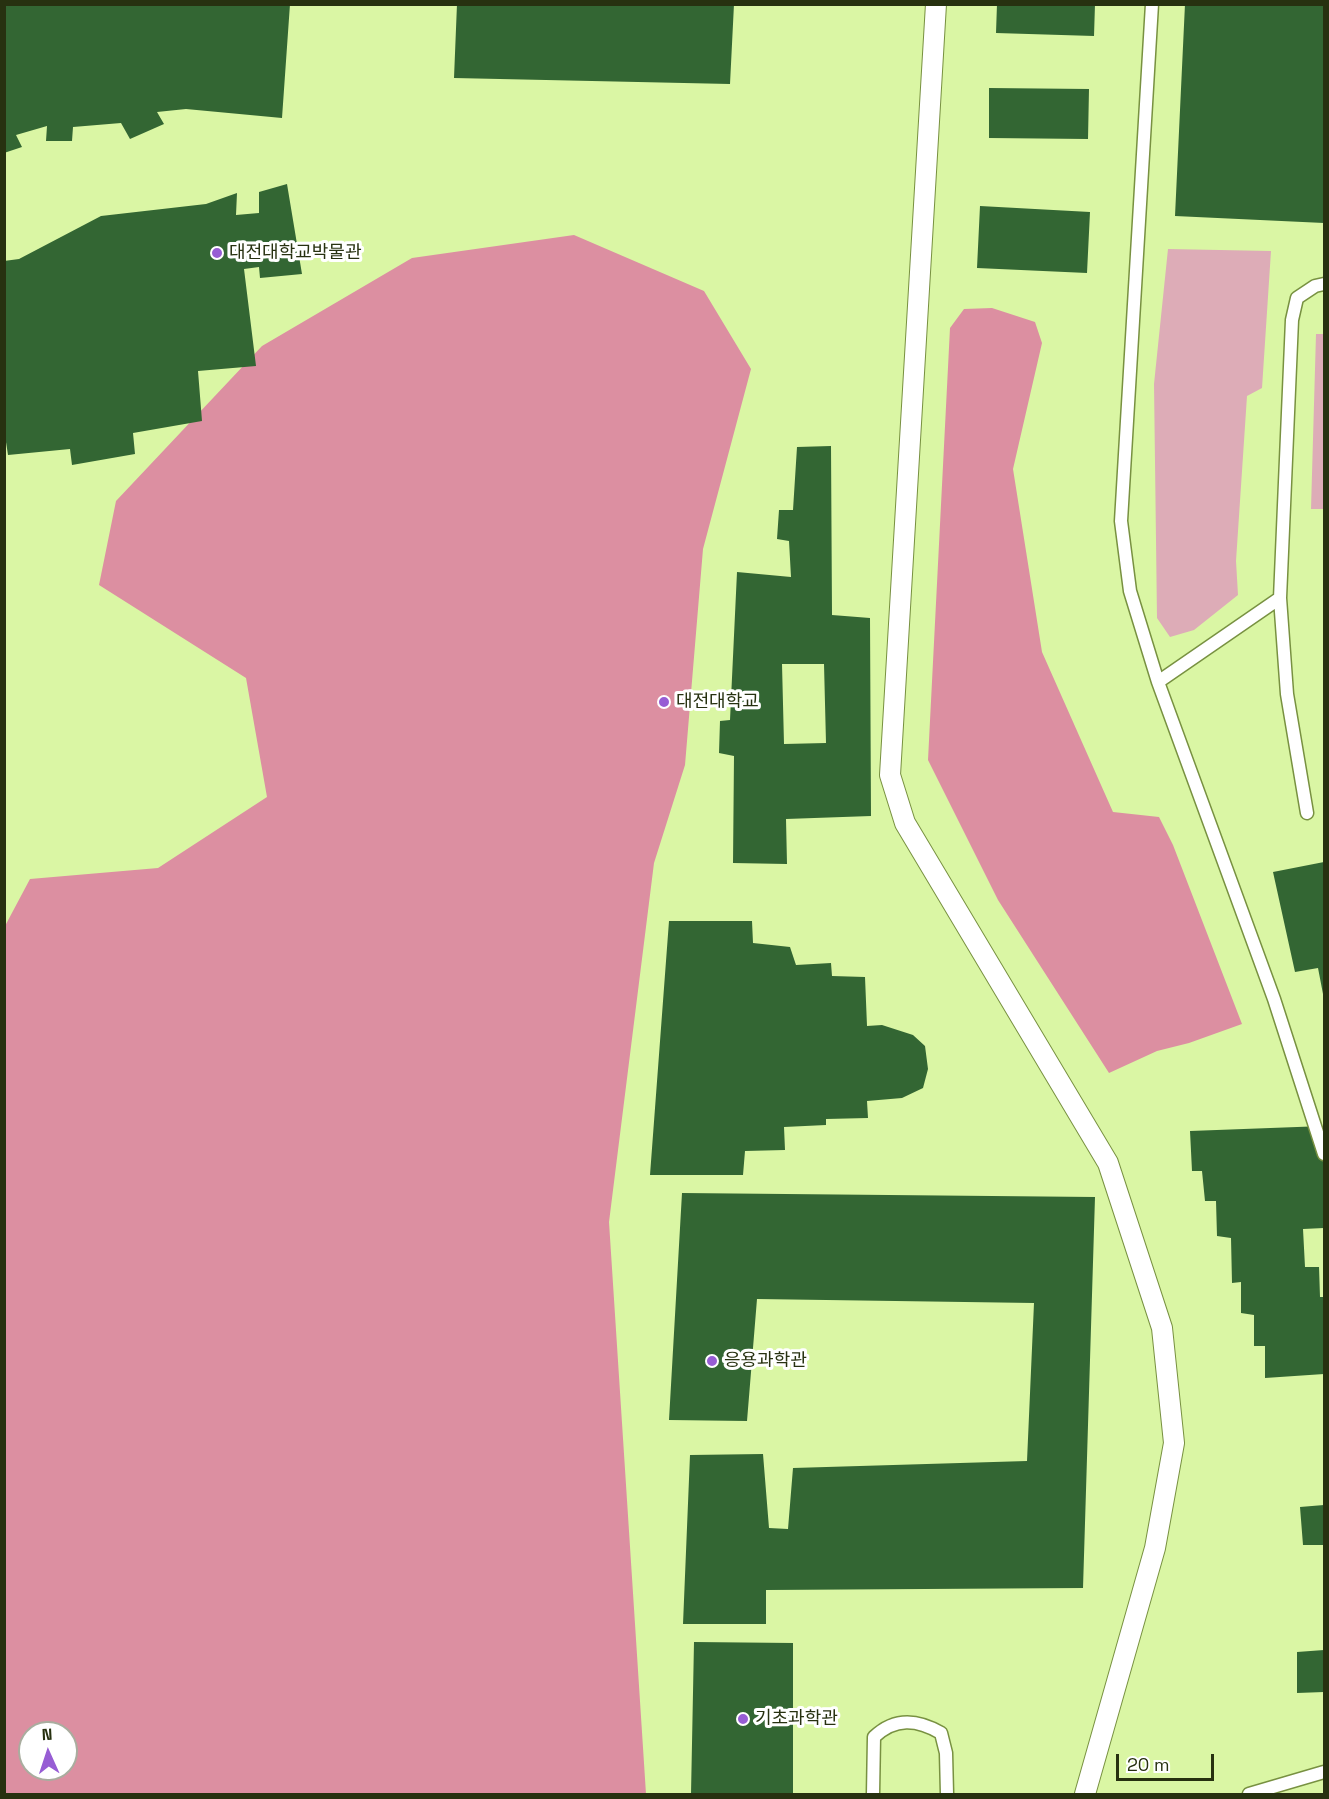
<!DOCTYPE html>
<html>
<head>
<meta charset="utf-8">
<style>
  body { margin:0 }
  #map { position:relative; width:1329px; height:1799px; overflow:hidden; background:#daf6a4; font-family:"Space Grotesk",sans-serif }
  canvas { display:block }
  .frame { position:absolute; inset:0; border:6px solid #273110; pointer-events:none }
  .north { position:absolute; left:18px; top:1721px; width:60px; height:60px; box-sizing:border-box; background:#fff; border:2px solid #a9ad9f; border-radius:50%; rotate:357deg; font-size:16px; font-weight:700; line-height:24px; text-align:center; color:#273110 }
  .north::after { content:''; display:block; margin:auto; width:21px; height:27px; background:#975dd4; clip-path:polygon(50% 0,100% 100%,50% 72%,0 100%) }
  .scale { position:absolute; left:1116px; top:1754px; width:98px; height:27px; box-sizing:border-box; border:3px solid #273110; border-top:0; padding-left:8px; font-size:18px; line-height:21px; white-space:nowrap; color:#273110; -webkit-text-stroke:4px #fff; paint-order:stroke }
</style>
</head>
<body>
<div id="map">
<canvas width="1329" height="1799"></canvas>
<div class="frame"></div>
<div class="north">N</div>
<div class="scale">20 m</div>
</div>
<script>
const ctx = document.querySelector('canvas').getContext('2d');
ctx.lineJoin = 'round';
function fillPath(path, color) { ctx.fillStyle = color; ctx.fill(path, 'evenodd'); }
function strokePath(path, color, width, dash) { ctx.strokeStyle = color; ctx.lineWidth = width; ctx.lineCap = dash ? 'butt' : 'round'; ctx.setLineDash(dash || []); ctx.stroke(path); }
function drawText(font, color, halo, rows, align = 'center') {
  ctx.font = font + ' "Space Grotesk","Noto Sans KR",sans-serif'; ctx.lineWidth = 6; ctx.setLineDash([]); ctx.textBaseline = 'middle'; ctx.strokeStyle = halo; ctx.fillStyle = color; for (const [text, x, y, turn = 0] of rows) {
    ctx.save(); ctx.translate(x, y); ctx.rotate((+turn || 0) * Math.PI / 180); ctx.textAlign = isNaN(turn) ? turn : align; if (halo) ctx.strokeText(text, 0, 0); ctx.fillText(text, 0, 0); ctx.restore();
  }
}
fillPath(new Path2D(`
  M 1168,249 L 1271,251 L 1262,388 L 1247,396 L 1236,561 L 1238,595 L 1194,630 L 1170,637 L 1157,618 L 1154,384 Z
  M 1316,334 L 1324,334 L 1324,509 L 1311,509 Z`), '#ddacb7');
fillPath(new Path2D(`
  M 574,235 L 704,291 L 751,369 L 703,549 L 685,765 L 654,863 L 609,1222 L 646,1794 L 5,1794 L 5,926 L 30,879 L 158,868 L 267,797 L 246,678 L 99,585 L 116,501 L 262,346 L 412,258 ZM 30,1733 L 66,1733 L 66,1769 L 30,1769 Z
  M 992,308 L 1035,322 L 1042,343 L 1013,469 L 1042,652 L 1113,812 L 1159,817 L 1173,845 L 1242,1024 L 1189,1043 L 1157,1051 L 1109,1073 L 998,900 L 928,760 L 950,328 L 964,309 Z`), '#dc8fa1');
fillPath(new Path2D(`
  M 4,4 L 290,4 L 282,118 L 186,109 L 157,112 L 164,124 L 130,139 L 121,123 L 73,127 L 72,141 L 46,141 L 47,126 L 16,135 L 22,147 L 4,153 Z
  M 457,4 L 734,4 L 730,84 L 454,78 Z
  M 997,4 L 1095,4 L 1094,36 L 996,33 Z
  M 1185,4 L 1324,6 L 1324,223 L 1175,216 Z
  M 989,88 L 1089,89 L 1088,139 L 989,138 Z
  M 287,184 L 302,274 L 260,278 L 259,267 L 244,269 L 256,366 L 198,371 L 202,421 L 133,433 L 135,454 L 72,465 L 70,449 L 8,455 L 4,429 L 4,261 L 19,259 L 101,216 L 206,204 L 237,193 L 236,215 L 259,213 L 259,192 Z
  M 980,206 L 1090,212 L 1087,273 L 977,268 Z
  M 831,446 L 832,615 L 870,618 L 871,816 L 786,819 L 787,864 L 733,863 L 734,756 L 719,753 L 720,721 L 730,720 L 737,572 L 791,577 L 789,541 L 777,539 L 779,510 L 793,510 L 797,447 ZM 782,664 L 824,664 L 826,743 L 784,744 Z
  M 1324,862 L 1324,994 L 1323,994 L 1318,968 L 1295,972 L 1273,872 Z
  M 669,921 L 752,921 L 753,943 L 790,947 L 796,965 L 831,963 L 832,976 L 865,977 L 867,1026 L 882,1025 L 913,1035 L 925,1046 L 928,1069 L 923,1088 L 902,1098 L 867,1101 L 868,1118 L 826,1119 L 826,1125 L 784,1127 L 785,1150 L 745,1151 L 743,1175 L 650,1175 Z
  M 1324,1126 L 1324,1228 L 1303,1229 L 1305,1267 L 1319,1267 L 1320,1297 L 1324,1297 L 1324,1374 L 1265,1378 L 1265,1346 L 1254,1346 L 1254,1315 L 1241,1313 L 1241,1282 L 1232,1283 L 1231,1238 L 1217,1236 L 1216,1201 L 1205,1201 L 1202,1171 L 1192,1171 L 1190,1131 Z
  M 682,1193 L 1095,1197 L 1083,1588 L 766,1590 L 766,1624 L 683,1624 L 690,1455 L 763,1454 L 769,1528 L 788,1529 L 793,1468 L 1027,1461 L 1034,1303 L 757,1299 L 747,1421 L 669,1420 Z
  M 1324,1505 L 1324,1545 L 1303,1545 L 1300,1507 Z
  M 694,1642 L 793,1643 L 793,1794 L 691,1794 Z
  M 1324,1650 L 1324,1692 L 1297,1693 L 1297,1652 Z`), '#363');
const service = new Path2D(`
  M 1152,4 L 1121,521 L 1130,591 L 1158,682 L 1274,999 L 1324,1154
  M 1280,598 L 1287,694 L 1307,813
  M 1158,682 L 1280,598 L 1292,320 L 1297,298 L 1315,286 L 1324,284
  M 873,1794 L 874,1737 C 895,1717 917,1719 941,1733 L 946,1753 L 947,1794
  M 1249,1794 L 1324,1772`);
const pedestrian = new Path2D(`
  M 936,4 L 890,775 L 905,823 L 1108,1163 L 1162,1328 L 1174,1443 L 1155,1548 L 1085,1794`);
strokePath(service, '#789141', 15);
strokePath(pedestrian, '#789141', 22);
strokePath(service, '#fff', 12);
strokePath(pedestrian, '#fff', 20);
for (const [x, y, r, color] of [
  [217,253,6,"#975dd4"],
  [664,702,6,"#975dd4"],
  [712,1361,6,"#975dd4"],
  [743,1719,6,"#975dd4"]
]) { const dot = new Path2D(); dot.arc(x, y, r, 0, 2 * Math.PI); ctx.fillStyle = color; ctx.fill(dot); strokePath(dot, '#fff', 2); }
drawText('18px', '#273110', '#fff', [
  ["대전대학교박물관",229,253],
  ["대전대학교",676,702],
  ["응용과학관",724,1361],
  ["기초과학관",755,1719]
], 'left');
</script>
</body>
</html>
